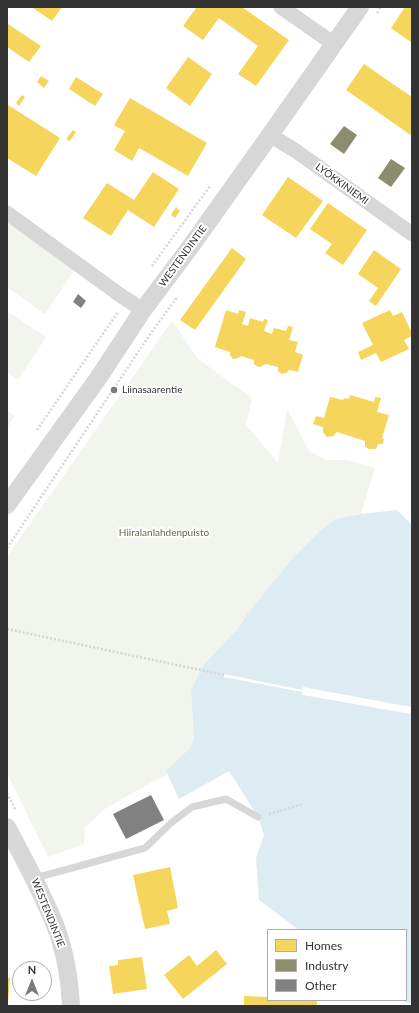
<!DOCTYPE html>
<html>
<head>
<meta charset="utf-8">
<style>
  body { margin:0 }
  #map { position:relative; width:419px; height:1013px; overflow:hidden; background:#fff; font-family:Lato,sans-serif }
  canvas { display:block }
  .frame { position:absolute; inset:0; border:8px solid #333; pointer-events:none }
  .legend { position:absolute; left:267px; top:929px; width:140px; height:72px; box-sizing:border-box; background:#fff; border:1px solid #adadad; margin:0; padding:5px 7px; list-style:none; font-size:12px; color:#333 }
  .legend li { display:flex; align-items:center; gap:8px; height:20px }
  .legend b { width:20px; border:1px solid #adadad }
  .north { position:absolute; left:12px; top:961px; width:40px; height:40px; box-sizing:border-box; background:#fff; border:1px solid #adadad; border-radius:50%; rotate:0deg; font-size:11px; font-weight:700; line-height:16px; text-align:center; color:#333 }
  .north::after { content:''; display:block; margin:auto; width:14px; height:18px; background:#7a7a7a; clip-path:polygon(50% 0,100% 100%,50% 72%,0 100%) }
</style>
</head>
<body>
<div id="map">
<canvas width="419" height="1013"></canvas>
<div class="frame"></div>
<ul class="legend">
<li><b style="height:11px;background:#f6d55c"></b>Homes</li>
<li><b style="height:11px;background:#8c8c6e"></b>Industry</li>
<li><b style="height:11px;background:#818181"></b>Other</li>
</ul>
<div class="north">N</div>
</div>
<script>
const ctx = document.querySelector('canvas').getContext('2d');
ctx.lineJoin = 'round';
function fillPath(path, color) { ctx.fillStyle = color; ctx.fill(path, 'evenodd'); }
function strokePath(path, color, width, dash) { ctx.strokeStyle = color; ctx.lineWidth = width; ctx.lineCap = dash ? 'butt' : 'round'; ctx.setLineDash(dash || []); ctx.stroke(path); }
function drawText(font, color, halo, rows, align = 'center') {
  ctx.font = font + ' Lato,sans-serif'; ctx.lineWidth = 4; ctx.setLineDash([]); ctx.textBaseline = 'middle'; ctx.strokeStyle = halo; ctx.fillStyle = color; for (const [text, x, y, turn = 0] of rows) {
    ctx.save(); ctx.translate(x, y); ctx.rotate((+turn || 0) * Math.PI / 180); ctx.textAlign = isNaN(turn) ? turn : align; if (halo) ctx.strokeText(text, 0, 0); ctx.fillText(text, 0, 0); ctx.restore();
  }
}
fillPath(new Path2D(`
  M 7,223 L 75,269 L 45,314 L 7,287 Z
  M 7,311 L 46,337 L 18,380 L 7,372 Z
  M 172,321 L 198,359 L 252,398 L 246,425 L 278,463 L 287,409 L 309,451 L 327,460 L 347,460 L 375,468 L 361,514 L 336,519 L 248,613 L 191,691 L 194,739 L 190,748 L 166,771 L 167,775 L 152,782 L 106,808 L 85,827 L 84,844 L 48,857 L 7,773 L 7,558 L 15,545 Z
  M 7,411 L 15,416 L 7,428 Z`), '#f1f5ed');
fillPath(new Path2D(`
  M 397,510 L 412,525 L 412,1004 L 400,1000 L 406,1000 L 406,930 L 299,930 L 259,900 L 256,858 L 264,835 L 258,817 L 229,771 L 179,799 L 166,771 L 190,748 L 194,739 L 191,691 L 202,667 L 237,629 L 248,613 L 293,558 L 320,531 L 336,519 L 361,514 Z`), '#ddebf3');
fillPath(new Path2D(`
  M 224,674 L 302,690 L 303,687 L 411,707 L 411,714 L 303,695 L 302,692 L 224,677 Z`), '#fff');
fillPath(new Path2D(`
  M 33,7 L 62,7 L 52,21 L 33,8 Z
  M 197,7 L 242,7 L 289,40 L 256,86 L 238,74 L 258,46 L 219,18 L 203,40 L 183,26 Z
  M 405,7 L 412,7 L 412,43 L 391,28 Z
  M 8,24 L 41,46 L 29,62 L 7,47 L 7,25 Z
  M 188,57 L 212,74 L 190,106 L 166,88 Z
  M 364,64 L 412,97 L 412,136 L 346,90 Z
  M 41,76 L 49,81 L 44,88 L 37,82 Z
  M 76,77 L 103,94 L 95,106 L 69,89 Z
  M 22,95 L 25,97 L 19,106 L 16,103 Z
  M 130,98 L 207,143 L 188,176 L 139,148 L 132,161 L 114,150 L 125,131 L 114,125 Z
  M 8,105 L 60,138 L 36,176 L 7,158 L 7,107 Z
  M 73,130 L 76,132 L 70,141 L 66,139 Z
  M 153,172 L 179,189 L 154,227 L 128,210 L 111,236 L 83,218 L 107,183 L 134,200 Z
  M 288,177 L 323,201 L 296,238 L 262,215 Z
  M 328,203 L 367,230 L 343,265 L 325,253 L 332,244 L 310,229 Z
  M 176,207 L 180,211 L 175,218 L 171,215 Z
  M 232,248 L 246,259 L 195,330 L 180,320 Z
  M 374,250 L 401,269 L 376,306 L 369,301 L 378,288 L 358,274 Z
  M 226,310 L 238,314 L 239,310 L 246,312 L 242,324 L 248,326 L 250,318 L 263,322 L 264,319 L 268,320 L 264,331 L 272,334 L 274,328 L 286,331 L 288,326 L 293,327 L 289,340 L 298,342 L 295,352 L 303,355 L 298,372 L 289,370 L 286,373 L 282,374 L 278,371 L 278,367 L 266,364 L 262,366 L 258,367 L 254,364 L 254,360 L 241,356 L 238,358 L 233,359 L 230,355 L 230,352 L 215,347 Z
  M 390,310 L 393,316 L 402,312 L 412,333 L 412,336 L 404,340 L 409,349 L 381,362 L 376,353 L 361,360 L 358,352 L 373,345 L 362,323 Z
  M 350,395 L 374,402 L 375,397 L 381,398 L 377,412 L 389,415 L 382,438 L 384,439 L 383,444 L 378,444 L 376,449 L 369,449 L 365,447 L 365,441 L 337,432 L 333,436 L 327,437 L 323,432 L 323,427 L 313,424 L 316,416 L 324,418 L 330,397 L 343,400 L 344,398 L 349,399 Z
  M 170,867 L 178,908 L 167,911 L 170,924 L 145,929 L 133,875 Z
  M 216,950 L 227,964 L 183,999 L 164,975 L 189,955 L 197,966 Z
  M 142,957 L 147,989 L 113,994 L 109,966 L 118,965 L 118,960 Z
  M 7,978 L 10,978 L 8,1003 L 7,1003 Z
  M 244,996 L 268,997 L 268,1000 L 317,1000 L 317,1006 L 244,1006 Z`), '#f6d55c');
fillPath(new Path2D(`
  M 344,126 L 357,135 L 344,154 L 330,144 Z
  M 391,159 L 405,168 L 391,187 L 378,178 Z`), '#8c8c6e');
fillPath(new Path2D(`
  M 78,294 L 86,301 L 81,308 L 73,302 Z
  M 151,795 L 164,820 L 126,839 L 113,814 Z`), '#818181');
strokePath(new Path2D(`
  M 377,13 L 381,7
  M 152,266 L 210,186
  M 37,430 L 118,312
  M 7,548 L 149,336 L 177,297
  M 7,629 L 224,675
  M 7,793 L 16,811
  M 269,814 L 303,804`), '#d6d6d6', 2.5, [2, 2]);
strokePath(new Path2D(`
  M 35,878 L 145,848 L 171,823 L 192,807 L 226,799 L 258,817`), '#d7d7d7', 7);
strokePath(new Path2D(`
  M 281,7 L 334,44
  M 270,135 L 296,151 L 412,234
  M 7,213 L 120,295 L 143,310`), '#d7d7d7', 15);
strokePath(new Path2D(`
  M 7,505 L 99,377 L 143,310 L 191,246 L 270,135 L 360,7
  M 7,827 C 23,857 40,888 53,920 C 56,927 59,935 61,943 C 67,963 70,985 71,1006`), '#d7d7d7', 18);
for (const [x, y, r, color] of [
  [114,390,4,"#7a7a7a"]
]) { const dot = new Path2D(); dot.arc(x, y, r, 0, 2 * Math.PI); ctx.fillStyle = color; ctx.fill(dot); strokePath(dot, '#fff', 1.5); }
drawText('10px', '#333', '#fff', [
  ["LYÖKKINIEMI",342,184,36],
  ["WESTENDINTIE",183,256,-54],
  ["WESTENDINTIE",48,913,68]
]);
drawText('10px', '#333', '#fff', [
  ["Liinasaarentie",122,390]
], 'left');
drawText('10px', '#56703f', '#fff', [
  ["Hiiralanlahdenpuisto",164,533]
]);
</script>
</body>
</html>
